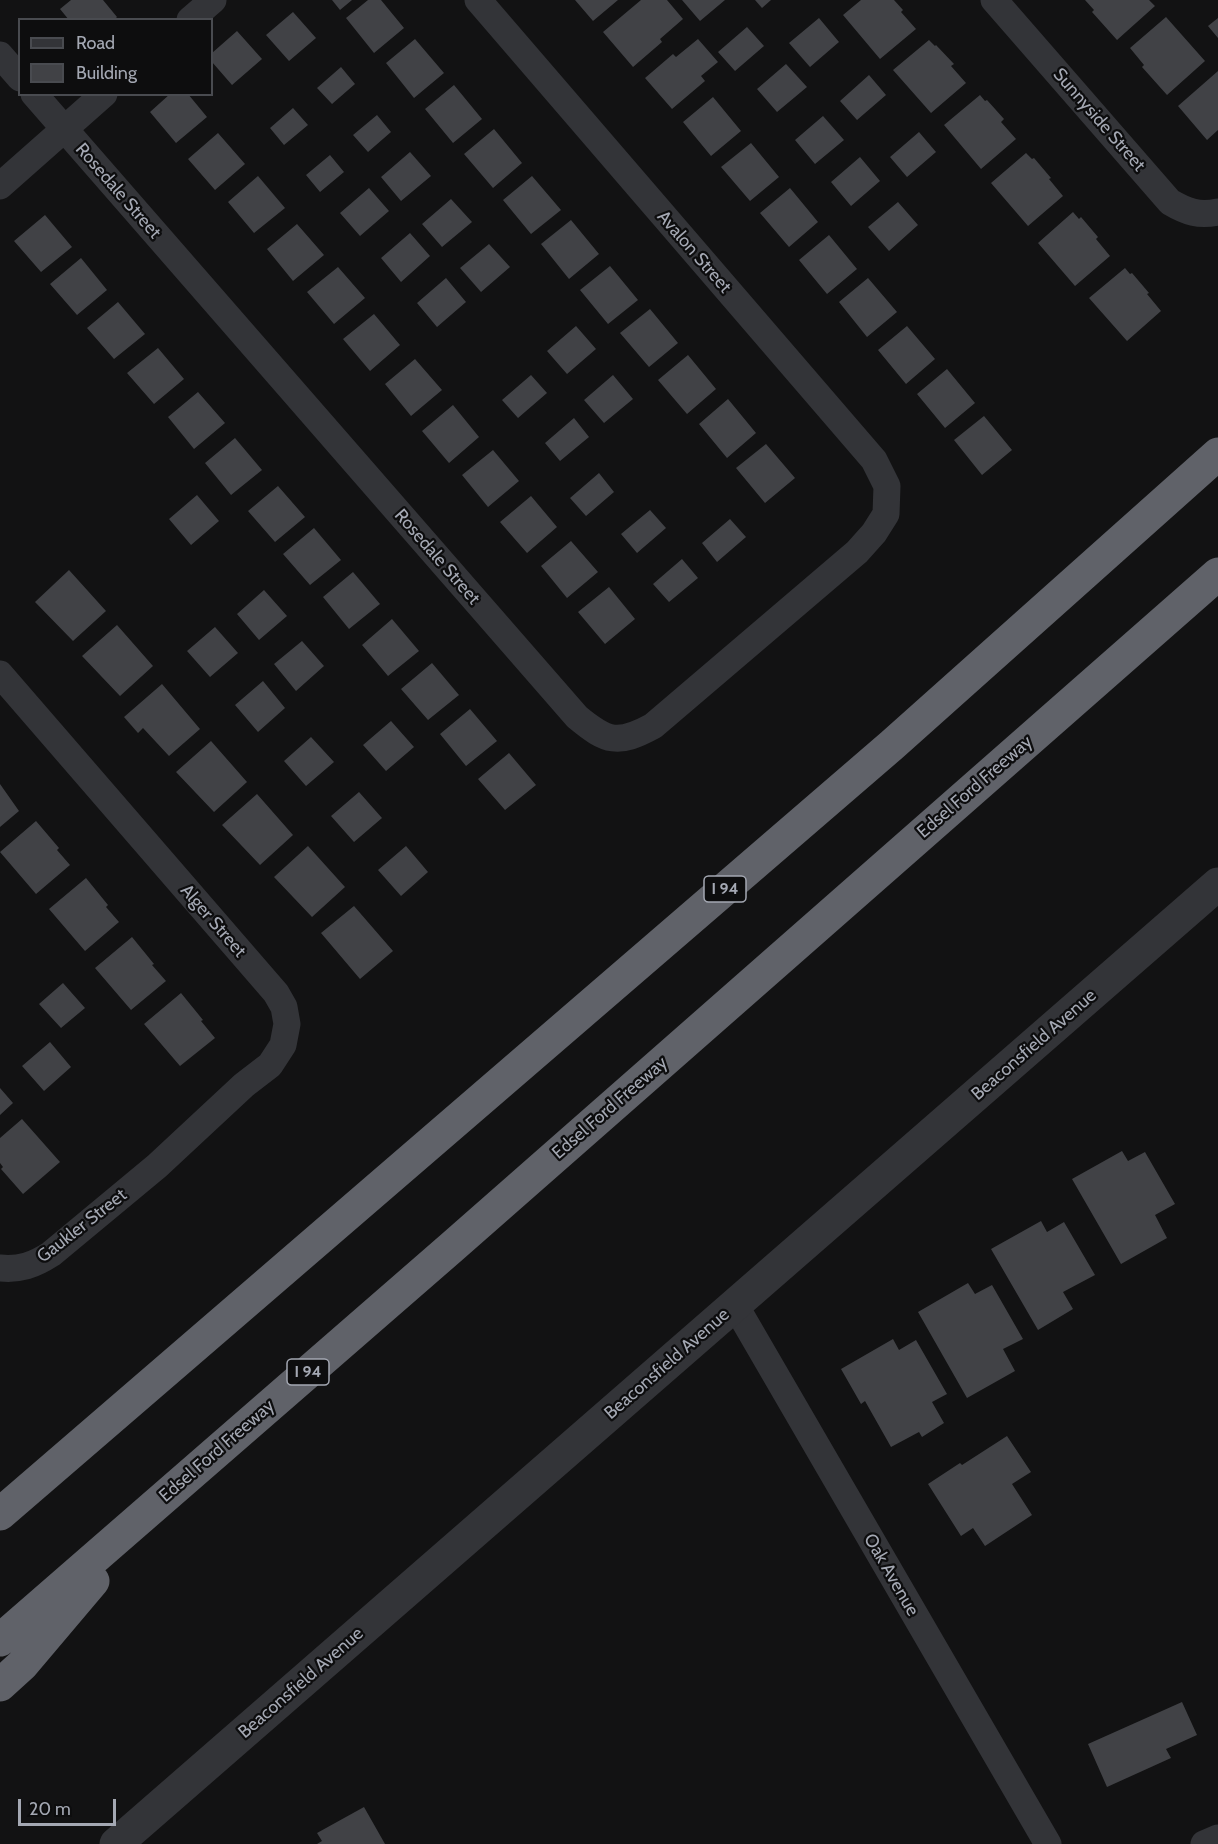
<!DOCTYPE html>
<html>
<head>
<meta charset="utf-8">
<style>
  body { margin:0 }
  #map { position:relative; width:1218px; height:1844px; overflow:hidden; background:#121213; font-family:Cabin,sans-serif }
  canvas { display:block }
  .legend { position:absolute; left:18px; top:18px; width:195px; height:78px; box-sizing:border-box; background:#0d0d0e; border:2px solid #494b50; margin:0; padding:8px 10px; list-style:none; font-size:18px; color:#a4a8b3 }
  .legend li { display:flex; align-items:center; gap:12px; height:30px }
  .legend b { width:30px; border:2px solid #494b50 }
  .scale { position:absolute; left:18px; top:1799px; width:98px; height:27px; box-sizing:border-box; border:3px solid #a4a8b3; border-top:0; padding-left:8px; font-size:18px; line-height:21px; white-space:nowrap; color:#a4a8b3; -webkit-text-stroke:4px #0d0d0e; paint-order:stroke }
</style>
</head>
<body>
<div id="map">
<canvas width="1218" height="1844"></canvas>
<ul class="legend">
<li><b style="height:8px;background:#333438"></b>Road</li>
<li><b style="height:16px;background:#414246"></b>Building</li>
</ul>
<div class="scale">20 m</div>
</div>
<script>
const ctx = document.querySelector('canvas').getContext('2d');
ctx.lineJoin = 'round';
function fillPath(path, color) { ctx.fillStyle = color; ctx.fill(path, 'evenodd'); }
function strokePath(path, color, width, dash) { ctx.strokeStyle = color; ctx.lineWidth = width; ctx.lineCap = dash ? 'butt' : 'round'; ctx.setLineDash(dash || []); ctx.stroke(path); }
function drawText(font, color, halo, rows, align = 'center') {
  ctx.font = font + ' Cabin,sans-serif'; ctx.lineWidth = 4.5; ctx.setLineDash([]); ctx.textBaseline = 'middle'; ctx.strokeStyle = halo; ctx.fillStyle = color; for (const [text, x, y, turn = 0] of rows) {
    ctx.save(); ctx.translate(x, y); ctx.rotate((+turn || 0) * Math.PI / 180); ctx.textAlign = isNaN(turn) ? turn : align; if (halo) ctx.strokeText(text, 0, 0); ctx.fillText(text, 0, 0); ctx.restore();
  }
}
fillPath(new Path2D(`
  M 71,0 L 103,0 L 117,17 L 114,20 L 69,20 L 60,9 Z
  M 332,0 L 352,0 L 340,10 Z
  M 368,0 L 381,0 L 404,28 L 374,53 L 346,18 Z
  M 575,0 L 618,0 L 593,21 Z
  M 641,0 L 667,0 L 683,19 L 660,39 L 662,42 L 633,67 L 603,32 Z
  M 682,0 L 725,0 L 700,21 Z
  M 755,0 L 771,0 L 762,8 Z
  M 861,0 L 894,0 L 903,10 L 901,12 L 916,29 L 880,59 L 843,15 Z
  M 1085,0 L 1149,0 L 1155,6 L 1117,40 L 1092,12 L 1094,10 Z
  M 293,12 L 316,38 L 289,61 L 266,35 Z
  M 1166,17 L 1205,61 L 1167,95 L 1142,67 L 1144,65 L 1130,48 Z
  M 819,18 L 839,42 L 810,67 L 789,43 Z
  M 1218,18 L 1218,38 L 1208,26 Z
  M 747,27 L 764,46 L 735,71 L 718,52 Z
  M 237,31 L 262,59 L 232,85 L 212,62 L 212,53 Z
  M 415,39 L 444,73 L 414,98 L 386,63 Z
  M 698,39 L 718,62 L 701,76 L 705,81 L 672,109 L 645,78 L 673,54 L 676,57 Z
  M 929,40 L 935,46 L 936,45 L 954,64 L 951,66 L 966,83 L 931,113 L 893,70 Z
  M 786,64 L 807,87 L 777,112 L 757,89 Z
  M 341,67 L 355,84 L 332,104 L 317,88 Z
  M 1218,71 L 1218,130 L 1207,140 L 1178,106 Z
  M 869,75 L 886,95 L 857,120 L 840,101 Z
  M 454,85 L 482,119 L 453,143 L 425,109 Z
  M 170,94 L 188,94 L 207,117 L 176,143 L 150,112 Z
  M 980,95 L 985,101 L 987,100 L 1004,119 L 1001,122 L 1016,139 L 981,169 L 944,125 Z
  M 713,97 L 741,131 L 711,156 L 683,122 Z
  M 293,108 L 308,125 L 284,145 L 270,128 Z
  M 377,115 L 391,132 L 368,152 L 353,135 Z
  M 823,116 L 844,140 L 815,164 L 795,140 Z
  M 494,129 L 522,163 L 493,188 L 464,154 Z
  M 919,132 L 936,152 L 907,177 L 890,157 Z
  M 218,133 L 245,164 L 215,190 L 188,159 Z
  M 751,143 L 779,177 L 750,201 L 721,167 Z
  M 410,152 L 431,176 L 401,201 L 381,177 Z
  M 1026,153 L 1032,159 L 1034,158 L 1051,178 L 1049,179 L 1063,196 L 1028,226 L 991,183 Z
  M 330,155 L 344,172 L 320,192 L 306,175 Z
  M 860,157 L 880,181 L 851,206 L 831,182 Z
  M 258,176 L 285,208 L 254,233 L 228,202 Z
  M 532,176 L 561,210 L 531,234 L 503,200 Z
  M 369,188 L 389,211 L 360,236 L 340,213 Z
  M 790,188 L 818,222 L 789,247 L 760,213 Z
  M 451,199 L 472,222 L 442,247 L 422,224 Z
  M 898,202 L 918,225 L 889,251 L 868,227 Z
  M 1073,212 L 1079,219 L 1081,217 L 1098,237 L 1096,239 L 1110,256 L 1075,286 L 1038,243 Z
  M 45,215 L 72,247 L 41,272 L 14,241 Z
  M 571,220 L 599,254 L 569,279 L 541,244 Z
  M 297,224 L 324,255 L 293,281 L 267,249 Z
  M 410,233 L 430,256 L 401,282 L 381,258 Z
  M 829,235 L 857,269 L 827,294 L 799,260 Z
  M 489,244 L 510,267 L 481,292 L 460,268 Z
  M 81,258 L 107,290 L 77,315 L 50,284 Z
  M 610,266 L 638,300 L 608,324 L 580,290 Z
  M 338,267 L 365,298 L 334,324 L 307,292 Z
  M 1125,268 L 1130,274 L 1132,273 L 1149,293 L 1147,294 L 1161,311 L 1127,341 L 1089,298 Z
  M 446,278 L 466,302 L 437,327 L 417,303 Z
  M 868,278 L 897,312 L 867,337 L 839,302 Z
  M 118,302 L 145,334 L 114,359 L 87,328 Z
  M 650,309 L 678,343 L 649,367 L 620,333 Z
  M 374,314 L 400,345 L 370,371 L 343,339 Z
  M 576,326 L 596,349 L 567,374 L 547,351 Z
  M 907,326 L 935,359 L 906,384 L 878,350 Z
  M 158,348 L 184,379 L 154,404 L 127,373 Z
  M 688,355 L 716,389 L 687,414 L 658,380 Z
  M 415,359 L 442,390 L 411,416 L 385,384 Z
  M 947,369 L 975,403 L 945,428 L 917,394 Z
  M 531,375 L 547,393 L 518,418 L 502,400 Z
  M 613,375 L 633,399 L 604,423 L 584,400 Z
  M 198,392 L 225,423 L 194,449 L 168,417 Z
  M 728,399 L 756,433 L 727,458 L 699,424 Z
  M 453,405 L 479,437 L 449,463 L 422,431 Z
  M 984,416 L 1012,450 L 982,475 L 954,440 Z
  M 574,418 L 589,437 L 560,461 L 545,443 Z
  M 235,438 L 262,470 L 231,495 L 205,463 Z
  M 766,444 L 795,478 L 765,503 L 736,468 Z
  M 493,450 L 519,481 L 488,507 L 462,475 Z
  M 599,473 L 614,492 L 586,516 L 570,498 Z
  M 278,486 L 305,517 L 275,542 L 248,511 Z
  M 197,495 L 219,521 L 191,545 L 169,519 Z
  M 531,496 L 557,527 L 527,553 L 500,522 Z
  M 650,510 L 666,528 L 637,553 L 621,534 Z
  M 730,519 L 746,537 L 717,562 L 702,543 Z
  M 314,528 L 341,560 L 310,585 L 283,554 Z
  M 571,541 L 598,572 L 567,598 L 541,566 Z
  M 682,559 L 698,578 L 669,602 L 653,584 Z
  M 69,570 L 106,611 L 73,641 L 35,602 Z
  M 353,572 L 380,604 L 349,629 L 323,597 Z
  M 609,587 L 635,619 L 605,644 L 578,612 Z
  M 264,590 L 287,616 L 259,640 L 237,614 Z
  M 392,619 L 419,651 L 388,676 L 362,645 Z
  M 117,625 L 153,666 L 120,696 L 82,656 Z
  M 215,627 L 238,653 L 210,677 L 187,651 Z
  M 302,641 L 324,666 L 296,691 L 274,664 Z
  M 432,663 L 459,695 L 428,720 L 401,689 Z
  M 263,681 L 285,708 L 258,732 L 235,705 Z
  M 162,684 L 200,729 L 169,756 L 143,728 L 138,733 L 124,717 Z
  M 470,709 L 497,741 L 466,766 L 440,734 Z
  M 391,721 L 414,747 L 386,771 L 363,745 Z
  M 311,737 L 334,762 L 306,786 L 284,761 Z
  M 211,741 L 247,782 L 214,812 L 176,772 Z
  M 509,753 L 536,785 L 505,810 L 478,779 Z
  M 0,784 L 19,811 L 0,827 Z
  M 359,792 L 382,818 L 354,842 L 331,816 Z
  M 257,794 L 293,835 L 260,865 L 222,825 Z
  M 36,821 L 59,848 L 57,850 L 70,865 L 36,894 L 0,852 Z
  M 308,846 L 345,887 L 312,917 L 274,877 Z
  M 406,846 L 428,872 L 401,896 L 378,870 Z
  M 86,878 L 108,905 L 106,907 L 119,922 L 85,951 L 49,909 Z
  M 354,906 L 393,951 L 360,979 L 321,933 Z
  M 132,937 L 154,964 L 152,965 L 166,981 L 131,1010 L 95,968 Z
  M 63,983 L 85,1008 L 61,1028 L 39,1004 Z
  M 181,993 L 203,1020 L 201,1021 L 215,1038 L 180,1066 L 144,1024 Z
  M 50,1042 L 71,1067 L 44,1091 L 22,1066 Z
  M 0,1088 L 13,1103 L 0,1115 Z
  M 22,1119 L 60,1162 L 23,1194 L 1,1169 L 3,1167 L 0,1163 L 0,1138 Z
  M 1122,1151 L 1128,1161 L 1145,1152 L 1175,1204 L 1155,1215 L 1167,1238 L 1121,1264 L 1072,1179 Z
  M 1041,1221 L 1047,1232 L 1064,1222 L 1095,1275 L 1063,1292 L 1073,1309 L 1038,1330 L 991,1249 Z
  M 968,1283 L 975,1294 L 992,1285 L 1023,1339 L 1003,1349 L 1015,1371 L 967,1398 L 918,1312 Z
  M 893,1339 L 899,1350 L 916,1340 L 947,1394 L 932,1402 L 944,1423 L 922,1437 L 919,1432 L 891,1447 L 865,1401 L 861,1404 L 841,1369 Z
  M 1007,1436 L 1031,1472 L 1012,1484 L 1032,1515 L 985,1546 L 973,1528 L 961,1536 L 928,1484 L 960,1463 L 962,1465 Z
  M 1182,1702 L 1197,1735 L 1166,1749 L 1171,1758 L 1107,1787 L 1088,1744 Z
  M 364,1807 L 385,1844 L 317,1844 L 322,1841 L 317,1833 Z`), '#414246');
strokePath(new Path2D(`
  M 994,0 L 1170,202 C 1187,212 1199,216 1218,212
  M 190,20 L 213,0
  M 0,55 L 20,78
  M 34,94 L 577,717 C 607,742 618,745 653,726 L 857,552 L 874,533 L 886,514 L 887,486 L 874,460 L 478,0
  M 0,186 L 104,94
  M 0,674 L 276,993 L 284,1007 L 287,1024 L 283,1045 L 270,1065 L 244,1085 L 157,1166 L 51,1254 C 34,1265 20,1270 0,1268
  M 735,1305 L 1048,1844
  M 1204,1844 L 1218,1838`), '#333438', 27);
strokePath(new Path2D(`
  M 116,1844 L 1218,884`), '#333438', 33);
strokePath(new Path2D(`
  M 0,1514 L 892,745 L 1218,454
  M 0,1640 L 452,1247 L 1218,574
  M 0,1685 L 22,1665 L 93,1581`), '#606269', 33);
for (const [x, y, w] of [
  [725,889,42],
  [308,1372,42]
]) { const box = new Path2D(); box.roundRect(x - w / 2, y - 13, w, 26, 4.5); ctx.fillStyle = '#0d0d0e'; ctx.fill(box); strokePath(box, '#a4a8b3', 1.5); }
drawText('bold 16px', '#a4a8b3', null, [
  ["I 94",725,889],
  ["I 94",308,1372]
]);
drawText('18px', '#a4a8b3', '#0d0d0e', [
  ["Sunnyside Street",1099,120,49],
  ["Rosedale Street",118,191,49],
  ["Avalon Street",694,252,49],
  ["Rosedale Street",437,557,49],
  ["Edsel Ford Freeway",975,787,-41],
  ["Alger Street",213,921,49],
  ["Beaconsfield Avenue",1034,1045,-41],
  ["Edsel Ford Freeway",610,1108,-41],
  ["Gaukler Street",82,1226,-38],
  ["Beaconsfield Avenue",667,1364,-41],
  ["Edsel Ford Freeway",217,1451,-41],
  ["Oak Avenue",891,1575,60],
  ["Beaconsfield Avenue",301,1683,-41]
]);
</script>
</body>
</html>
